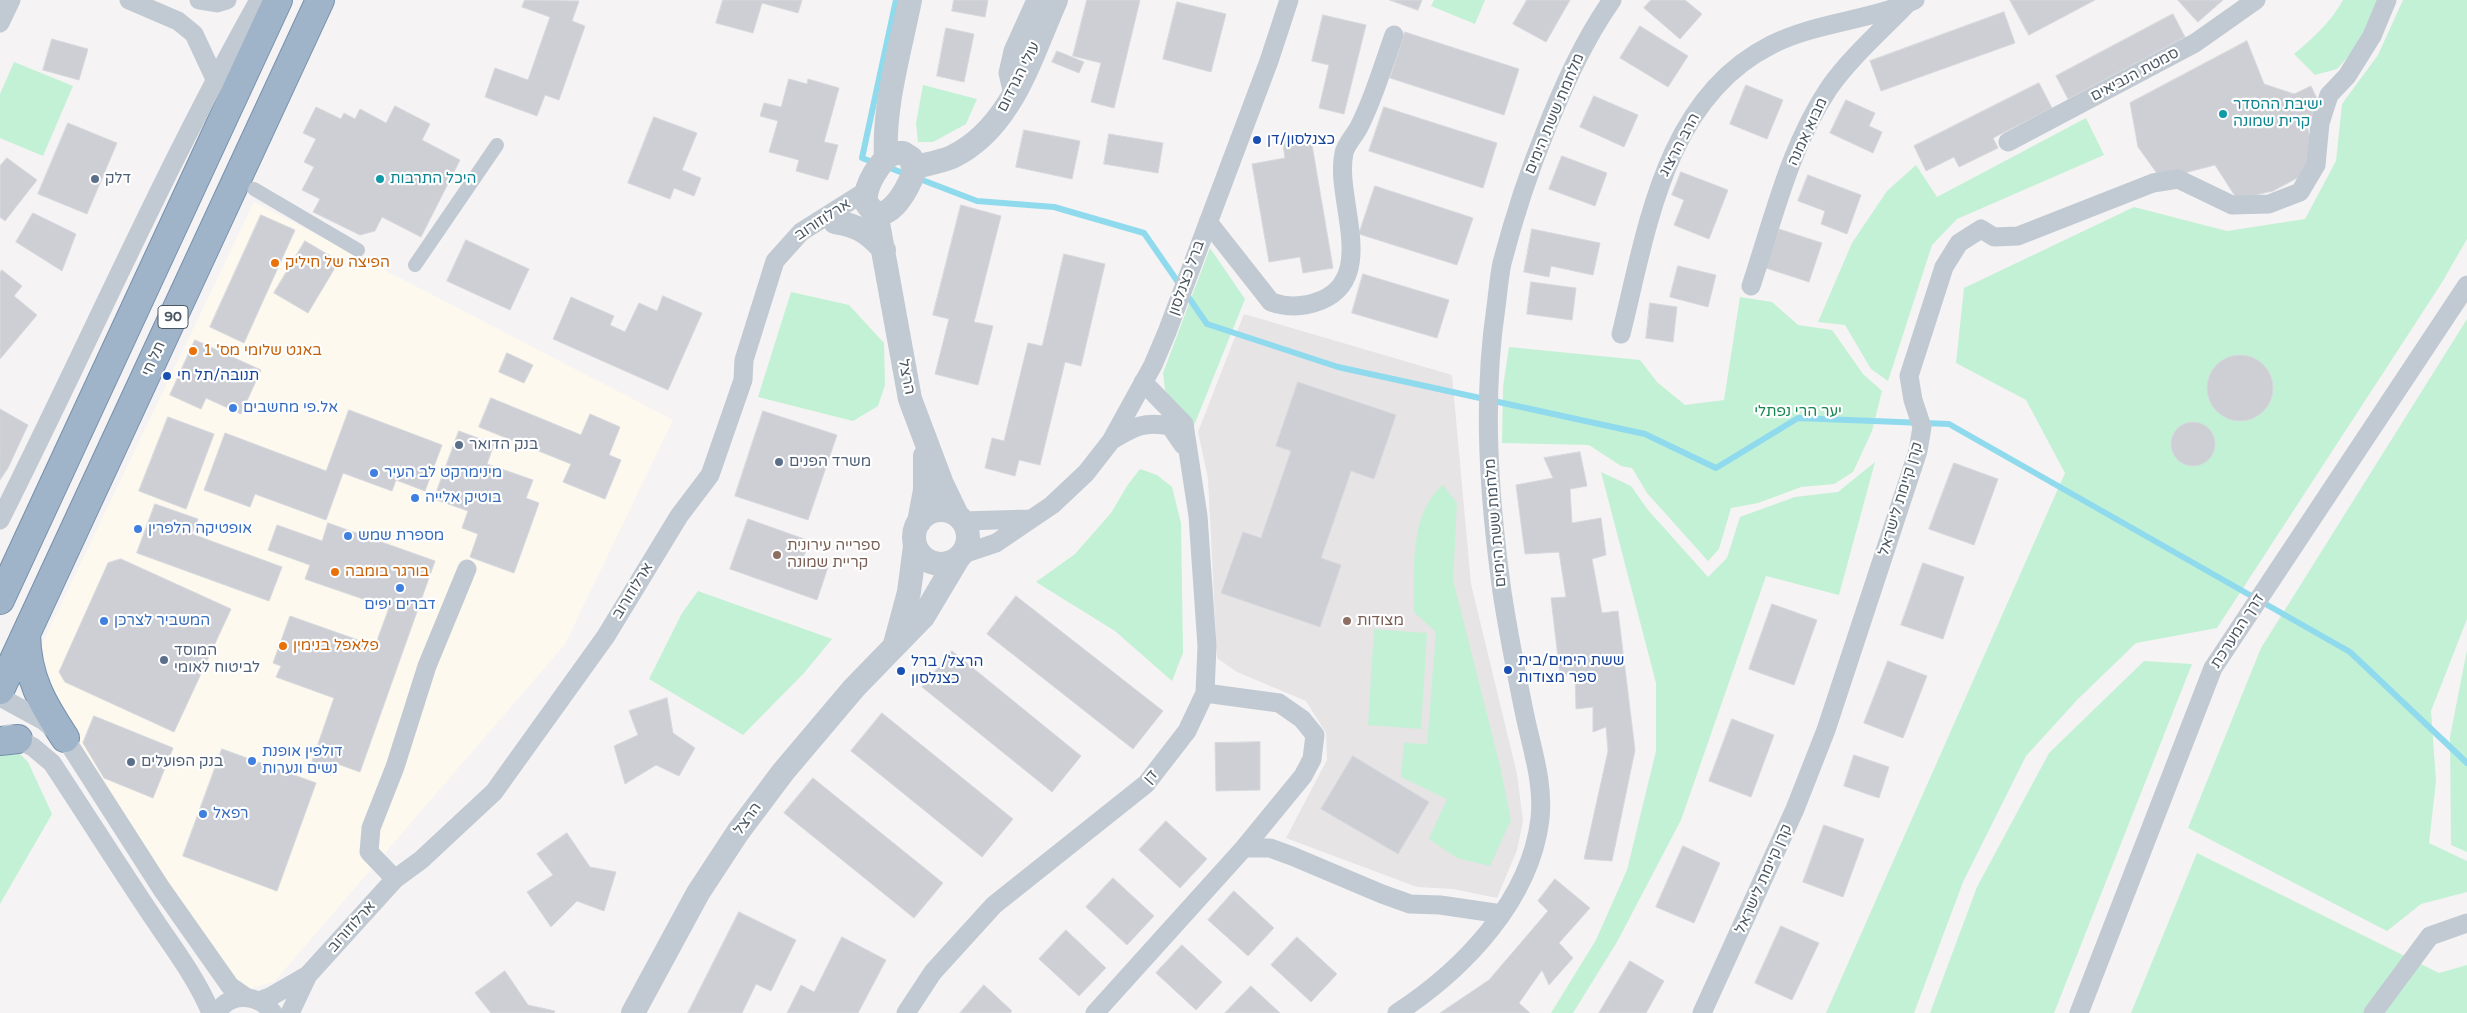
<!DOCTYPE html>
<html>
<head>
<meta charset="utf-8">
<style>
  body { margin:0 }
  canvas { display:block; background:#f5f3f3 }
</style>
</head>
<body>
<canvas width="2467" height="1013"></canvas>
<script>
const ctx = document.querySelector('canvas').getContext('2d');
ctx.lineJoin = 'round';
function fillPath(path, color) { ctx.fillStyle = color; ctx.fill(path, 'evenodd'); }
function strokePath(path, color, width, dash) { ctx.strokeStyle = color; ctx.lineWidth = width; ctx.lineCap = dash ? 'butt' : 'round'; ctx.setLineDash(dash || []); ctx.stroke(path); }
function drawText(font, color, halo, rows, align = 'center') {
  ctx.font = font + ' "Varela Round",Heebo,sans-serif'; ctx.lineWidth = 4.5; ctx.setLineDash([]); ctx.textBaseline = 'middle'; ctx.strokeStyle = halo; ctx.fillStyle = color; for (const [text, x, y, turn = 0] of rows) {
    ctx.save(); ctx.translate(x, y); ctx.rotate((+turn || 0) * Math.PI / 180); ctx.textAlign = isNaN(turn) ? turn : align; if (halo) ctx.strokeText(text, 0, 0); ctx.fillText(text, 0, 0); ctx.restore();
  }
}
fillPath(new Path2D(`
  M 254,202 L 673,420 L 565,644 L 274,982 L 243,990 L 126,824 L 67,726 L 40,648 Z`), '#fdf9ef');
fillPath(new Path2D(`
  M 1244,314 L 1452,375 L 1471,584 L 1517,774 L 1523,821 L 1517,850 L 1497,898 L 1453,889 L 1417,887 L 1286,838 L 1327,760 L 1326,733 L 1306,701 L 1237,672 L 1217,658 L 1208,478 L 1198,432 Z`), '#e6e4e5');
fillPath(new Path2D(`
  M 1434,0 L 1485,0 L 1475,24 L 1431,6 Z
  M 2343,0 L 2380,0 L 2362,41 L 2337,69 L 2315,75 L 2294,54 C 2313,38 2331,22 2343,0 Z
  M 2403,0 L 2467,0 L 2467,239 L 2441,284 L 2217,628 L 2136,643 L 2077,700 L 2026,756 L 1963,882 L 1914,1013 L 1826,1013 L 2065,473 L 2026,400 L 1956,363 L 1964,288 L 2134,207 L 2227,231 L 2305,219 L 2336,161 L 2342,104 L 2378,55 Z
  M 14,62 L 73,86 L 43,156 L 0,138 L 0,94 Z
  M 923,85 L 977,99 L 966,124 L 933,142 L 918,142 L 916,123 Z
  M 2086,118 L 2104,155 L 1957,219 L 1932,245 L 1888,381 L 1871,369 L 1845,325 L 1818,322 L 1852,243 L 1887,191 L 1916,165 L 1937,197 Z
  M 1210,248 L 1245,299 L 1193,428 L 1166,397 L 1163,373 Z
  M 791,292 L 849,305 L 884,343 L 885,385 L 878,406 L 853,421 L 758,397 Z
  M 1740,297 L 1772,302 L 1798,325 L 1832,330 L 1863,374 L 1882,391 L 1872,431 L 1853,472 L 1834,484 L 1801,487 L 1758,503 L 1731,508 L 1719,549 L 1708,561 L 1647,493 L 1632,468 L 1621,466 L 1589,445 L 1502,443 L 1503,387 L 1509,347 L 1640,360 L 1657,382 L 1685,405 L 1724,400 Z
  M 2467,319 L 2467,619 L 2431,711 L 2436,781 L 2429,843 L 2467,861 L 2467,892 L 2421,904 L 2387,931 L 2188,828 L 2261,648 Z
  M 1875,462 L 1839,595 L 1766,576 L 1681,820 L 1617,942 L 1573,1013 L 1551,1013 L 1596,940 L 1627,870 L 1656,751 L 1656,683 L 1601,472 L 1631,486 L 1648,510 L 1708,577 L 1727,558 L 1740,517 L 1795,497 L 1838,492 Z
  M 1140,469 L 1157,475 L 1172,487 L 1181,523 L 1183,653 L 1172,681 L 1115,631 L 1036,582 L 1075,554 L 1111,513 L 1127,486 Z
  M 1443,485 L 1457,503 L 1453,580 L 1500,766 L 1511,820 L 1490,866 L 1457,858 L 1429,839 L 1447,799 L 1401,777 L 1404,743 L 1427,744 L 1436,632 L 1414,612 C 1414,572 1409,513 1443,485 Z
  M 698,591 L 832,639 L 804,673 L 743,735 L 649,679 L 682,613 Z
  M 1374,629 L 1427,633 L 1421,729 L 1368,725 Z
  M 2467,650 L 2467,852 L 2451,845 L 2450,737 Z
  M 2144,661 L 2192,664 L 2054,1013 L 1930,1013 L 1977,887 L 2049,753 Z
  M 16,750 L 28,762 L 52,814 L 0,904 L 0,754 Z
  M 2197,853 L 2439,973 L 2467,965 L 2467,1013 L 2131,1013 Z`), '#c3f1d5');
strokePath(new Path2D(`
  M 875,163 L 862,158 L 896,0
  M 885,166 L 908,175
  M 917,178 L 977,201 L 1054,207 L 1144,233 L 1207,324 L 1338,367 L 1645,434 L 1716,468 L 1798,418 L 1949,424 L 2350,652 L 2467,763`), '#90daee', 6);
const building = new Path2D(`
  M 525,0 L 579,1 L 572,21 L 585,26 L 559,100 L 545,95 L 537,116 L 485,97 L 495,68 L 528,80 L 550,17 L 522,7 Z
  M 723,0 L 802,0 L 798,13 L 762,3 L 753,33 L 716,23 Z
  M 954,0 L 988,0 L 985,17 L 952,11 Z
  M 1087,0 L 1140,0 L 1114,108 L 1091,102 L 1101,63 L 1073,56 Z
  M 1390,0 L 1422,0 L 1418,10 Z
  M 1527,0 L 1570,0 L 1546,42 L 1513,24 Z
  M 1651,0 L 1685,0 L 1702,14 L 1680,39 L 1644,8 Z
  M 2010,0 L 2095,0 L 2029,35 Z
  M 2178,0 L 2223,0 L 2198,22 Z
  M 1177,2 L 1226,14 L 1211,72 L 1163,59 Z
  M 2004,12 L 2015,43 L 1881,91 L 1870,61 Z
  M 2173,14 L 2185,37 L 2068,99 L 2056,76 Z
  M 1323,15 L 1366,25 L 1344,114 L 1319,108 L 1329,65 L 1312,61 Z
  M 1640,26 L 1688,56 L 1668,87 L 1620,58 Z
  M 946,28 L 974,34 L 964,82 L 937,76 Z
  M 1405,32 L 1519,69 L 1504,115 L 1390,78 Z
  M 52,39 L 88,49 L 79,80 L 43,70 Z
  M 2247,41 L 2264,84 L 2294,94 L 2311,86 L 2321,107 L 2306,121 L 2314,155 L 2301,176 L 2273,191 L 2237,199 L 2215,165 L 2161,179 L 2138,147 L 2130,103 Z
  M 1057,51 L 1084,62 L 1079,73 L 1052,62 Z
  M 789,79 L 807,84 L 808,79 L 839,88 L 824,142 L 838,145 L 828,180 L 796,171 L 799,160 L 769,152 L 778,121 L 760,116 L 764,103 L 781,107 Z
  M 2039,83 L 2052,108 L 1993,138 L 1998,148 L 1959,167 L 1954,157 L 1926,171 L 1914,146 Z
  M 1746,85 L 1783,100 L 1767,139 L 1730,124 Z
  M 1594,96 L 1638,115 L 1624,147 L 1580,127 Z
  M 1846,100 L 1875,113 L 1869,126 L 1882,132 L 1873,153 L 1830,133 Z
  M 395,106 L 430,124 L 422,140 L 460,160 L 421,237 L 382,217 L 375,231 L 360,235 L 313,212 L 320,199 L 302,190 L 314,167 L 304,162 L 316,139 L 303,133 L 316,107 L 341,119 L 344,113 L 355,119 L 360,109 L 386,123 Z
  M 1384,107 L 1497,143 L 1483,188 L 1369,151 Z
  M 654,117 L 697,133 L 682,170 L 701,178 L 694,196 L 674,188 L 670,199 L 628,183 Z
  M 68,123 L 117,143 L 87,214 L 38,194 Z
  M 1024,130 L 1080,141 L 1072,179 L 1016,167 Z
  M 1310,133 L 1333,268 L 1303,273 L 1300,257 L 1269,262 L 1252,164 L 1285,158 L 1282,138 Z
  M 1109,134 L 1163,143 L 1158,173 L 1104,164 Z
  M 1562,156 L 1607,173 L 1595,206 L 1549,189 Z
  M 7,158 L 37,180 L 5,221 L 0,217 L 0,166 Z
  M 1681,172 L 1728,190 L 1709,239 L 1674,225 L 1684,200 L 1672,195 Z
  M 1808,175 L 1861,195 L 1847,234 L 1821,224 L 1825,211 L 1798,201 Z
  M 1375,186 L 1473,218 L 1457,265 L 1359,234 Z
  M 961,205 L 1001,216 L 974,322 L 993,326 L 978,385 L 935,374 L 949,319 L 933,315 Z
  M 33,213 L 76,234 L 62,271 L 16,242 Z
  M 261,215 L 295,230 L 244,343 L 210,327 Z
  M 1532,229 L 1600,243 L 1593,275 L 1551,266 L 1549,277 L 1524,272 Z
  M 1779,229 L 1822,243 L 1809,282 L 1766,268 Z
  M 466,240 L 529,269 L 510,310 L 447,281 Z
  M 305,241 L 339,261 L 308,313 L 274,293 Z
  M 1064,254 L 1105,264 L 1081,366 L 1065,362 L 1040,465 L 1019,460 L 1015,476 L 985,468 L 992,438 L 1004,441 L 1028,343 L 1042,346 Z
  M 1678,266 L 1716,275 L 1708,307 L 1670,297 Z
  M 2,270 L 22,286 L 14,296 L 37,315 L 0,359 L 0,272 Z
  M 1363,274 L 1449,300 L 1437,338 L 1352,313 Z
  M 1531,282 L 1576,288 L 1572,320 L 1527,314 Z
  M 663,296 L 702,313 L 668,390 L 553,339 L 571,297 L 614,316 L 610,325 L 625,332 L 639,303 L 657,311 Z
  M 1650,303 L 1677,307 L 1673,342 L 1646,338 Z
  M 195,340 L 261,370 L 241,414 L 206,398 L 201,409 L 170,395 Z
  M 507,353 L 533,365 L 524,383 L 499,372 Z
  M2207 388a33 33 0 1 1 66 0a33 33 0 1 1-66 0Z
  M 1298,382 L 1396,415 L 1374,479 L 1351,471 L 1321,558 L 1341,565 L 1320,627 L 1221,593 L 1243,532 L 1261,538 L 1291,451 L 1276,446 Z
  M 491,398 L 581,435 L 590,414 L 620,427 L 609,455 L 621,460 L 605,499 L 563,482 L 571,464 L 479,427 Z
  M 0,409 L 28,425 L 8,468 L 0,480 Z
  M 349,410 L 442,445 L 425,491 L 396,480 L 392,491 L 343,473 L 326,520 L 255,494 L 250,507 L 204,490 L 225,433 L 326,471 Z
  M 763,411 L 837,435 L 808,520 L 735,496 Z
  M 168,417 L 214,434 L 186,509 L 139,491 Z
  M2171 444a22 22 0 1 1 44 0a22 22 0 1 1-44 0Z
  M 459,431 L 494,444 L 487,464 L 533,480 L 526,498 L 539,503 L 514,573 L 470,557 L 478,534 L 462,528 L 468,511 L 434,499 Z
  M 1580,452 L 1587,486 L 1570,489 L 1572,523 L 1601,518 L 1606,555 L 1592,559 L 1602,613 L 1618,611 L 1635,750 L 1612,861 L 1584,859 L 1608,751 L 1606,727 L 1593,732 L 1593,707 L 1576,709 L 1575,675 L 1560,675 L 1551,598 L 1566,597 L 1559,552 L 1525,554 L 1516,485 L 1553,478 L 1544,458 Z
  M 1954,463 L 1998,479 L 1974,545 L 1929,529 Z
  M 155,504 L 198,519 L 192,534 L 282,567 L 269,601 L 137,553 Z
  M 748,519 L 810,541 L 803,558 L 828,567 L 817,600 L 730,569 Z
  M 328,523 L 435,561 L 360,772 L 335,763 L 331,775 L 310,767 L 334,698 L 276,677 L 281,666 L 273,663 L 290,616 L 375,646 L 389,608 L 305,579 L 310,565 L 268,550 L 277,525 L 322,541 Z
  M 121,559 L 231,609 L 174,732 L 65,682 L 59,672 L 108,563 Z
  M 1923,563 L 1964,577 L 1943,639 L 1901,625 Z
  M 1016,596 L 1163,711 L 1133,749 L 987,634 Z
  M 1772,604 L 1817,620 L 1794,685 L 1749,669 Z
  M 952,651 L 1081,756 L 1052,792 L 922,687 Z
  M 1888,661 L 1927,676 L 1903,738 L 1864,723 Z
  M 667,698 L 673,733 L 695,748 L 679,776 L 656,765 L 625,784 L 614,746 L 638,735 L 629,711 Z
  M 882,713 L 1013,819 L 982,857 L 851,751 Z
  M 94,716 L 173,748 L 153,798 L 104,778 L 83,743 Z
  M 1732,719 L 1774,735 L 1751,797 L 1709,781 Z
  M 1260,742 L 1260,790 L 1216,791 L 1215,743 Z
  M 222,749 L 316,783 L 277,891 L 183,856 Z
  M 1854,755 L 1889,767 L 1879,798 L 1844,786 Z
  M 1353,756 L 1429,802 L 1398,854 L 1321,809 Z
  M 813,778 L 943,883 L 914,918 L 784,813 Z
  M 1166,821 L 1207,859 L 1180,888 L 1139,850 Z
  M 1824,825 L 1864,839 L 1843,897 L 1803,882 Z
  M 567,833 L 590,867 L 616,872 L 604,911 L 577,901 L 551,927 L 527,892 L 553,875 L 537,854 Z
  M 1683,846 L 1720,863 L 1694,923 L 1656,907 Z
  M 1113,878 L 1154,916 L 1127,945 L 1086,907 Z
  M 1555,879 L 1590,908 L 1559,943 L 1573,958 L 1549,985 L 1542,970 L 1519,1003 L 1530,1013 L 1440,1013 L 1489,980 L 1548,911 L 1538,901 Z
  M 1234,891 L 1274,928 L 1248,956 L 1208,920 Z
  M 739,912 L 796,940 L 771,991 L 756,984 L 742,1013 L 688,1013 Z
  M 1781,926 L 1819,943 L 1792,1000 L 1755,983 Z
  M 1066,930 L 1106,968 L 1079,996 L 1039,959 Z
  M 842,937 L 886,960 L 858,1013 L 787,1013 L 801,985 L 814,992 Z
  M 1297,937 L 1337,974 L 1311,1002 L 1271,965 Z
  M 1182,945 L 1222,982 L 1196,1010 L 1156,973 Z
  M 1630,961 L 1664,981 L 1646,1013 L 1599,1013 Z
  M 505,971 L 528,1005 L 555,1011 L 554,1013 L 491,1013 L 475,993 Z
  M 984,985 L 1012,1011 L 1010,1013 L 960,1013 Z
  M 1251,986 L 1280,1013 L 1225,1013 Z`);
fillPath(building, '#cdcfd5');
strokePath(building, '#d7d9de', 1);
const trunk = new Path2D(`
  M 0,600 L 278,0
  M 26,634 C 27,678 42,703 65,738
  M 0,690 L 320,0
  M 0,741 L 18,739`);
strokePath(trunk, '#7690ad', 30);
strokePath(new Path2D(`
  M 254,189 L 358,250
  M 415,265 L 497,145`), '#c1cad2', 14);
strokePath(new Path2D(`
  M 129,0 L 178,21 L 194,34 L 215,79
  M 199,0 L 217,3 L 227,0
  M 0,23 L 11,0
  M 1013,95 L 1008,73 L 1013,51 L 1036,0
  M 2008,142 L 2195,43 L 2256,0
  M 1208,222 L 1271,302 C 1288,308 1305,307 1322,300 C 1378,276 1334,197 1344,153 C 1346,144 1355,135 1359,127 C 1374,98 1383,65 1394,35
  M 1751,286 C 1773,220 1790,146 1829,88 C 1850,58 1881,31 1906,5
  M 1621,334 C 1647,230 1664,99 1771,45 C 1816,22 1870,21 1915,0
  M 1112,440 C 1134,427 1144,421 1170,426 L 1183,445
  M 0,520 C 87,347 164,169 259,0
  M 963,521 L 1029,519
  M 963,554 L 996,543 L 1052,505 L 1086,473 L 1111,441 L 1153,365 L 1167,332 L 1269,61 L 1289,0
  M 1205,693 L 1279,703 L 1302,719 L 1315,735 L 1312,759 L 1303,776 L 1244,848
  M 0,697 L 44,721 L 65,738 L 161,888 L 230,986 L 246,997
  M 8,734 L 33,747 L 52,763 C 87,816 121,870 156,922 C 176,952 197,979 211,1013
  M 395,879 L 369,852 L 371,828 L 395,767 L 427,666 L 467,569
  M 259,1001 L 270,997 L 308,975
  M 217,1013 C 230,991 259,994 273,1013
  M 290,1013 L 308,975 L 395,879 L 421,860 L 494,792 L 606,636 L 679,516 L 710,475 L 743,380 L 744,360 L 775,261 L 801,232 L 866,191
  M 906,1013 L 933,972 L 994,905 L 1146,784 L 1187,731 L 1205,693 L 1207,646 L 1198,516 L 1184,424 L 1143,382
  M 1095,1013 L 1244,848 L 1270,848 L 1292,856 L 1382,894 L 1410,904 L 1440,905 L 1502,914
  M 1397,1013 C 1463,970 1530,901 1540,819 C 1544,781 1531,747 1524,711 C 1516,672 1508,631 1502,592 C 1489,497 1482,401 1496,307 C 1498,292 1499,277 1502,263 C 1514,217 1529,171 1547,127 C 1565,83 1584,40 1612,0
  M 1702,1013 L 1795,809 L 1826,730 L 1918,451 L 1922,427 L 1913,400 L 1909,376 L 1944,267 L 1959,243 L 1981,229 L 1994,237 L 2018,236 L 2153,183 L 2178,179 L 2232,205 L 2269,204 L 2300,192 L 2316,165 L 2320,123 L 2329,95 L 2347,76 L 2372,36 L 2387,0
  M 2079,1013 L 2213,668 L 2467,285
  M 2373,1013 L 2430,936 L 2467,923`), '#c1cad2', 19);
strokePath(new Path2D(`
  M 894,153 L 903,153 L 911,158 L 914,172 C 908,189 884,234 866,202 C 864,186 880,160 894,153 Z
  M 886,158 C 883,106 900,51 910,0
  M 915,167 C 927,164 940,162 952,157 C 1012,128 1031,56 1056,0
  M 876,212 L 910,399 L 942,484 L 957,515
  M 835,222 C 857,225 869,233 884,250
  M914 537a27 27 0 1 1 54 0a27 27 0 1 1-54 0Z
  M 919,522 L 925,490 L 925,456
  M 895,644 L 909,592 L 915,546
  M 633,1013 L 698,893 L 738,832 L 783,772 L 854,688 L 923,617 L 957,560`), '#c1cad2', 24);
strokePath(trunk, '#9fb4c9', 28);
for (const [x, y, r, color] of [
  [2223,114,5,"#0f9aa8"],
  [1257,140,5,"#1a4fb4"],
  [95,179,5,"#5c6f8a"],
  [380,179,5,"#0f9aa8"],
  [275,263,5,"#e8710a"],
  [193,351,5,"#e8710a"],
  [167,376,5,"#1a4fb4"],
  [233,408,5,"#3f7fe0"],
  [459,445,5,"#5c6f8a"],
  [779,462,5,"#5c6f8a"],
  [374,473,5,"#3f7fe0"],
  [415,498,5,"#3f7fe0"],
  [138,529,5,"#3f7fe0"],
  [348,536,5,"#3f7fe0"],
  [777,555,5,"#8d6e63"],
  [335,572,5,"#e8710a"],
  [400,588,5,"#3f7fe0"],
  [104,621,5,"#3f7fe0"],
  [1347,621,5,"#8d6e63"],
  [283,646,5,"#e8710a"],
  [164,660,5,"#5c6f8a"],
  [1508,670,5,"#1a4fb4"],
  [901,671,5,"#1a4fb4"],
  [252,761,5,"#3f7fe0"],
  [131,762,5,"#5c6f8a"],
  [203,814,5,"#3f7fe0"]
]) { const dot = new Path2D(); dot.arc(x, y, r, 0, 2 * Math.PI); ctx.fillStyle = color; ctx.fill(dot); strokePath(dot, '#fff', 2); }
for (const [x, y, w] of [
  [173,317,30]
]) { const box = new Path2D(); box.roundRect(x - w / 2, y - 11.5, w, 23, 4); ctx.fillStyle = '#fff'; ctx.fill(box); strokePath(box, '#4a5661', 1); }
drawText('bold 14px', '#4a5661', null, [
  ["90",173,317]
]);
drawText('15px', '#4a5661', '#fff', [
  ["סמטת הנביאים",2135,75,-28],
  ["עולי הגרדום",1019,77,-63],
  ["מלחמת ששת הימים",1555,114,-67],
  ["מבוא אמנה",1808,132,-65],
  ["הרב הרצוג",1680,145,-62],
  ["ארלוזורוב",823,220,-33],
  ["ברל כצנלסון",1187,278,-70],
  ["תל חי",154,359,-65],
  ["הרצל",906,377,79],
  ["קרן קיימת לישראל",1901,499,-73],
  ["מלחמת ששת הימים",1496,523,-95],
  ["ארלוזורוב",633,591,-58],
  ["דרך המערכת",2238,631,-57],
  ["דן",1151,777,-49],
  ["הרצל",748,819,-54],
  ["קרן קיימת לישראל",1764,879,-66],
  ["ארלוזורוב",352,927,-48]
]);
drawText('15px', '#0d838f', '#fff', [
  ["ישיבת ההסדר",2233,105],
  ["קרית שמונה",2233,122],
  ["היכל התרבות",390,179]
], 'left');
drawText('15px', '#164399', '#fff', [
  ["כצנלסון/דן",1267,140],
  ["תנובה/תל חי",177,376],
  ["ששת הימים/בית",1518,661],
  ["ספר מצודות",1518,678],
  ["הרצל/ ברל",911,662],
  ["כצנלסון",911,679]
], 'left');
drawText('15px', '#4e5e75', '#fff', [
  ["דלק",105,179],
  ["בנק הדואר",469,445],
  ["משרד הפנים",789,462],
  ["המוסד",174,651],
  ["לביטוח לאומי",174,668],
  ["בנק הפועלים",141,762]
], 'left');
drawText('15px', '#c56008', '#fff', [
  ["הפיצה של חיליק",285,263],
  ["באגט שלומי מס' 1",203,351],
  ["בורגר בומבה",345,572],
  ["פלאפל בנימין",293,646]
], 'left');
drawText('15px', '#366cbe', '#fff', [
  ["אל.פי מחשבים",243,408],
  ["מינימרקט לב העיר",384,473],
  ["בוטיק אלייה",425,498],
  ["אופטיקה הלפרין",148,529],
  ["מספרת שמש",358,536],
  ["דברים יפים",400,605,"center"],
  ["המשביר לצרכן",114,621],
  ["דולפין אופנת",262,752],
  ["נשים ונערות",262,769],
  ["רפאל",213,814]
], 'left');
drawText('15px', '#17864f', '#fff', [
  ["יער הרי נפתלי",1798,412]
]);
drawText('15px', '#785e54', '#fff', [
  ["ספרייה עירונית",787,546],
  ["קריית שמונה",787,563],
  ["מצודות",1357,621]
], 'left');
</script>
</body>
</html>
